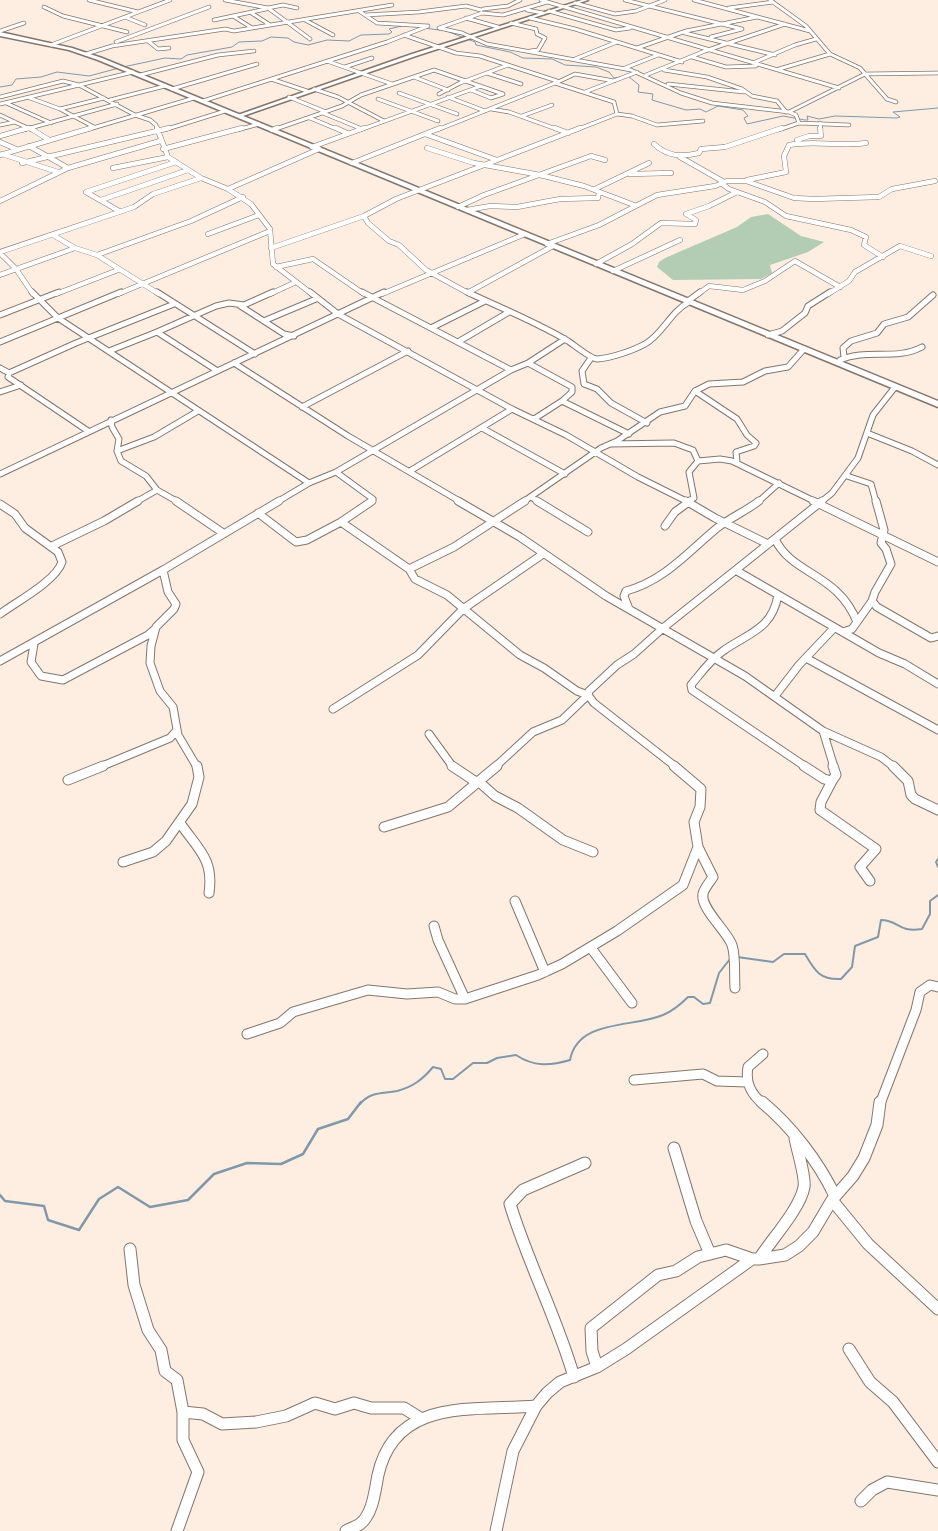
<!DOCTYPE html>
<html>
<head>
<meta charset="utf-8">
<style>
  body { margin:0 }
  canvas { display:block; background:#feeee2 }
</style>
</head>
<body>
<canvas width="938" height="1531"></canvas>
<script>
const ctx = document.querySelector('canvas').getContext('2d');
ctx.lineJoin = 'round';
function fillPath(path, color) { ctx.fillStyle = color; ctx.fill(path, 'evenodd'); }
function strokePath(path, color, width, dash) { ctx.strokeStyle = color; ctx.lineWidth = width; ctx.lineCap = dash ? 'butt' : 'round'; ctx.setLineDash(dash || []); ctx.stroke(path); }
fillPath(new Path2D(`
  M 768,214 L 801,236 L 824,242 L 808,252 L 770,265 L 772,273 L 761,279 L 673,280 L 657,267 L 659,262 L 665,258 L 737,227 L 751,217 Z`), '#b2cdb3');
strokePath(new Path2D(`
  M 424,28 L 439,30
  M 449,32 L 475,42 L 476,45 L 510,52 L 523,58 L 552,59 L 565,65 L 596,67 L 609,72 L 614,78 L 621,77
  M 123,67 L 165,58 L 181,59 L 187,55 L 232,47 L 239,42 L 262,41 L 271,37 L 288,38 L 294,42 L 308,45 L 327,40 L 349,41 L 361,35 L 389,34 L 392,32 L 389,29 L 402,26
  M 628,76 L 639,85 L 638,92 L 653,94 L 652,100 L 686,110 L 700,109 L 706,112 L 718,106 L 743,110 L 748,116 L 744,118 L 747,124 L 783,116 L 805,120 L 808,120 L 807,116 L 819,119 L 835,116 L 897,118 L 900,117 L 893,112 L 938,108
  M 0,87 L 12,85 L 16,79 L 41,77 L 57,72 L 89,76 L 119,68`), '#8198a9', 1);
strokePath(new Path2D(`
  M 938,859 L 936,862 L 938,867
  M 737,957 L 773,962 L 784,954 L 805,954 C 815,971 820,980 841,979 L 852,967 L 855,946 L 878,937 L 881,920 C 899,920 898,933 922,929 L 930,914 L 930,901 L 938,895
  M 360,1104 C 371,1091 383,1094 397,1091 C 413,1087 423,1079 433,1067 L 441,1069 L 445,1079 L 453,1079 L 473,1063 L 487,1063 L 497,1058 L 516,1055 C 534,1067 550,1066 570,1060 C 578,1019 632,1028 663,1015 C 673,1011 680,1005 688,997 L 694,997 L 703,1004 L 710,1003 L 719,973 L 730,959`), '#8198a9', 2);
strokePath(new Path2D(`
  M 0,1195 L 5,1201 L 44,1206 L 48,1220 L 79,1230 L 99,1199 L 118,1187 L 150,1207 L 188,1200 L 214,1174 L 247,1163 L 281,1164 L 303,1154 L 318,1129 L 348,1119 L 361,1102`), '#8198a9', 2.5);
const streetFar5 = new Path2D(`
  M 89,0 L 138,12
  M 225,0 L 268,8 L 310,39
  M 541,0 L 839,88
  M 625,0 L 742,29 L 711,37 L 711,39
  M 694,0 L 810,31
  M 770,0 L 806,26 L 830,54 L 860,68 L 865,74 L 789,112
  M 575,3 L 615,14 L 636,11 L 665,0
  M 44,7 L 63,16 L 127,32
  M 268,8 L 283,5 L 297,8
  M 729,8 L 773,2
  M 483,9 L 508,6 L 520,0
  M 527,10 L 543,13
  M 359,11 L 377,23 L 428,26
  M 549,11 L 616,30 L 630,28
  M 250,12 L 270,25
  M 365,15 L 419,12 L 466,6 L 481,10
  M 233,16 L 252,28
  M 125,17 L 145,25
  M 466,18 L 498,27
  M 530,18 L 575,29 L 682,62
  M 214,20 L 266,9
  M 305,20 L 333,35
  M 511,23 L 536,29 L 537,34 L 545,38 L 538,50 L 530,51
  M 439,28 L 462,33 L 487,44 L 631,70 L 681,93 L 712,103 L 789,112 L 796,115 L 799,123
  M 439,28 L 482,13 L 503,15 L 547,2
  M 0,31 L 24,23
  M 685,33 L 775,55
  M 404,35 L 456,53 L 480,56 L 557,81 L 555,83
  M 148,41 L 158,49 L 169,48
  M 116,42 L 209,7
  M 51,45 L 170,0
  M 637,48 L 686,31 L 757,17
  M 86,54 L 112,46 L 225,29 L 234,31 L 392,5
  M 692,57 L 726,67 L 756,66
  M 575,59 L 617,42
  M 327,61 L 392,84
  M 753,63 L 795,45 L 816,39
  M 345,67 L 372,58
  M 625,68 L 658,55
  M 779,69 L 830,54
  M 664,70 L 707,77 L 742,89 L 752,96 L 777,101 L 786,112
  M 487,73 L 521,84
  M 865,74 L 938,73
  M 865,74 L 887,99 L 896,102
  M 140,75 L 218,55 L 254,51
  M 646,75 L 705,51 L 785,24
  M 414,77 L 448,90
  M 271,79 L 307,91
  M 558,82 L 575,74 L 614,81
  M 668,84 L 744,92
  M 172,89 L 257,64
  M 314,89 L 338,97 L 384,121
  M 471,90 L 491,98 L 503,94
  M 585,92 L 637,72
  M 399,93 L 457,114
  M 439,94 L 460,83 L 508,65
  M 0,97 L 63,81 L 79,85 L 135,115 L 150,120 L 156,125 L 157,130
  M 289,97 L 326,112
  M 448,97 L 485,111
  M 30,98 L 60,109 L 94,127
  M 378,99 L 438,121
  M 110,100 L 165,86
  M 203,101 L 387,42 L 428,26
  M 6,103 L 51,123
  M 0,104 L 133,72
  M 60,109 L 104,98
  M 491,109 L 509,112 L 559,130
  M 323,113 L 362,129
  M 0,115 L 32,130
  M 522,116 L 552,105
  M 310,118 L 339,130
  M 820,123 L 821,130
  M 0,125 L 15,122
  M 23,130 L 117,104
  M 86,130 L 194,98
  M 164,130 L 225,111
  M 237,130 L 259,124
  M 273,130 L 342,106 L 361,95 L 434,70 L 503,94
  M 360,130 L 481,86
  M 437,130 L 555,83 L 614,102 L 617,114
  M 576,130 L 617,114 L 632,116 L 657,125 L 703,121
  M 778,130 L 799,123 L 849,125`);
const streetFar4 = new Path2D(`
  M 30,128 L 49,140
  M 157,128 L 168,157 L 201,178 L 228,189 L 251,204 L 270,229 L 273,264 L 312,294
  M 336,128 L 347,133
  M 555,128 L 568,133
  M 272,130 L 277,128
  M 425,134 L 497,160
  M 0,136 L 28,128
  M 797,140 L 809,136 L 821,136 L 820,128
  M 0,142 L 16,149
  M 654,144 C 668,157 682,157 699,153 L 701,149 L 725,147 L 782,128
  M 29,146 L 68,168
  M 312,147 L 364,128
  M 427,148 L 474,163 L 540,175 L 584,186 L 634,205
  M 163,149 L 242,128
  M 2,154 L 58,172
  M 0,155 L 91,128
  M 680,157 L 724,182
  M 22,163 L 169,128
  M 352,163 L 440,128
  M 113,168 L 168,157
  M 630,174 L 671,173
  M 747,180 L 786,172 L 784,156 L 789,145 C 815,140 840,147 866,143
  M 721,183 L 729,189 L 765,202 L 786,216 L 851,230 L 866,237 L 864,245 L 883,257
  M 228,189 L 319,149
  M 595,189 L 649,163
  M 101,200 L 188,170
  M 0,201 L 68,168 L 160,141
  M 458,207 L 484,195 L 591,156 L 605,160
  M 467,210 L 490,206 L 517,207 L 560,199 L 598,198 L 599,192
  M 119,211 L 86,192 L 176,162
  M 364,216 L 368,223 L 389,241 L 399,245 L 426,270 L 470,294
  M 208,234 L 259,215
  M 53,235 L 75,248 L 97,255 L 159,294
  M 547,244 L 599,225 L 657,195 L 715,186 L 727,181 L 746,181 L 794,198 L 814,199 L 879,197 L 892,189 L 935,181
  M 271,248 L 364,216 L 396,199 L 580,128
  M 0,252 L 134,207 L 153,194 L 201,178
  M 0,253 L 16,269 L 33,294
  M 97,255 L 191,221 L 243,197
  M 596,264 L 632,244 L 661,223 L 695,224 L 696,220 L 686,214 L 709,206 L 737,192
  M 276,267 L 313,259 L 364,294
  M 613,271 L 680,240
  M 0,275 L 75,248
  M 469,292 L 553,246
  M 56,294 L 118,270
  M 118,294 L 270,231
  M 270,294 L 296,282
  M 382,294 L 525,234
  M 698,294 L 709,286 L 743,290 L 765,281 L 795,261 L 840,287
  M 828,294 L 849,281 L 855,272 L 900,246 L 931,256`);
const streetFar3 = new Path2D(`
  M 32,292 L 58,318 L 309,483
  M 157,292 L 255,354
  M 310,292 L 338,314 L 512,409 L 566,435 L 638,477 L 688,502
  M 362,292 L 511,370
  M 467,292 C 501,308 536,322 568,341 C 574,345 591,359 597,359 C 611,358 632,351 645,344 C 663,334 670,312 689,302
  M 688,301 L 700,292
  M 239,305 L 284,334 L 294,336
  M 0,315 L 59,292
  M 266,320 L 316,299
  M 431,328 L 485,301
  M 768,335 L 782,331 L 805,313 L 808,306 L 830,292
  M 565,339 L 528,363 L 572,387 L 572,392 L 562,401 L 629,434
  M 0,342 L 121,292
  M 458,342 L 509,312
  M 109,351 L 157,332
  M 844,357 L 843,348 L 851,341 L 877,333 L 884,324 L 908,317 L 933,295
  M 591,358 L 582,371 L 584,384 L 597,389 L 611,403 L 647,423
  M 840,360 C 867,348 896,361 922,347
  M 234,363 L 348,436 L 461,502
  M 0,368 L 9,373 L 8,377 L 88,431
  M 216,370 L 157,332 L 216,306 L 229,303 L 244,305 L 273,292
  M 9,373 L 76,343 L 174,304
  M 0,392 L 21,385
  M 302,407 L 408,351
  M 534,419 L 562,401
  M 111,420 L 112,427 L 119,439 L 117,451 L 121,461 L 146,476 L 157,490 L 178,502
  M 482,428 L 565,474
  M 867,433 L 912,451 L 938,465
  M 610,444 L 674,443 L 693,450 L 698,461 L 720,459 L 732,461 L 816,502
  M 117,451 L 154,437 L 198,411
  M 737,462 L 736,452 L 754,446 L 756,443 L 747,435 L 737,419 L 695,391 L 709,384 L 743,382 L 765,371 L 788,367 L 804,349
  M 410,471 L 512,409
  M 0,474 L 384,292
  M 847,476 L 871,484 L 876,502
  M 531,497 L 539,502
  M 136,502 L 157,490
  M 277,502 L 309,483 L 336,472
  M 371,502 L 373,499 L 336,472 L 511,370 L 528,363
  M 523,502 L 601,448 L 617,441 L 660,412 L 685,406 L 695,391
  M 688,502 L 694,498 L 689,472 L 698,461
  M 758,502 L 779,483
  M 821,502 L 832,493 L 858,458 L 873,415 L 895,387`);
const streetFar2 = new Path2D(`
  M 176,501 L 223,533
  M 372,501 L 341,522 L 409,569 L 415,579 L 447,595 L 520,655 L 544,668 L 577,691 L 588,695 L 562,720 L 533,732 L 495,767
  M 458,501 L 520,537 L 606,596 L 745,676 L 823,731 L 881,757 L 894,767
  M 537,501 L 588,532
  M 686,501 L 715,518 L 768,544
  M 813,501 L 938,562
  M 876,501 L 884,530 L 881,543 L 886,549 L 891,564 L 875,592 L 872,601 L 877,607 L 931,638 L 938,636
  M 0,504 L 15,514 L 25,528 L 58,552 L 62,562 C 56,581 16,602 0,614
  M 258,513 L 296,542 L 307,540 L 341,522
  M 665,526 L 675,512 L 690,501
  M 775,539 C 792,575 838,573 857,622
  M 52,546 L 104,521 L 138,501
  M 409,569 L 454,547 L 525,501
  M 163,570 L 168,592 L 176,604 L 174,609 L 156,627 L 151,646 L 150,663 L 160,691 L 173,707 L 178,735 L 197,767
  M 737,571 L 879,653 L 905,664 L 938,684
  M 778,595 C 772,630 748,633 723,651 C 710,660 701,673 691,685 L 692,690 L 806,767
  M 629,609 L 624,596 L 626,591 C 664,581 688,552 717,528 C 730,518 746,511 759,501
  M 843,632 L 852,629 L 872,601
  M 34,644 L 31,662 L 41,676 L 63,680 L 148,635 L 155,629
  M 806,658 L 938,730
  M 0,661 L 163,570 L 279,501
  M 775,696 L 799,665 L 834,628
  M 333,709 L 418,655 L 463,609 L 543,554
  M 823,731 L 834,767
  M 429,734 L 453,767
  M 100,767 L 170,738 L 177,730
  M 676,767 L 594,703 L 588,695 L 589,691 L 617,665 L 634,654 L 663,628 L 822,501`);
const streetFar1 = new Path2D(`
  M 452,766 L 476,782
  M 804,766 L 824,779 L 832,781 L 836,775 L 833,766
  M 893,766 L 908,781 L 911,795 L 915,799 L 938,810
  M 68,780 L 103,766
  M 478,781 L 495,796 L 518,808 L 563,840 L 593,852
  M 832,781 L 821,802 L 820,810 L 876,849 L 860,867 L 870,881
  M 180,823 C 198,849 214,859 209,893
  M 384,827 L 448,807 L 497,766
  M 698,847 L 713,877 C 710,882 704,888 703,894 C 700,908 727,931 732,945 C 736,957 734,975 735,988
  M 123,862 L 153,852 L 166,841 L 192,804 L 199,777 L 197,766
  M 515,901 L 545,972
  M 434,926 L 438,940 L 465,999
  M 591,948 L 632,1003
  M 247,1034 L 280,1023 L 293,1012 L 368,990 L 407,994 L 438,992 L 455,999 L 465,999 L 538,975 L 562,964 L 617,931 L 683,885 L 698,847 L 694,822 L 700,807 L 701,789 L 674,766
  M 763,1054 L 748,1067 C 745,1083 751,1094 763,1104
  M 634,1080 L 703,1074 L 717,1081 L 747,1082
  M 880,1104 L 916,1010 L 920,992 L 930,985 L 938,987`);
const street = new Path2D(`
  M 762,1102 C 792,1127 818,1161 835,1196
  M 674,1148 L 696,1221 L 710,1254
  M 832,1200 L 868,1244 L 938,1309
  M 130,1249 L 134,1285 L 148,1330 L 161,1350 L 165,1371 L 177,1380 L 183,1412 L 183,1440 L 198,1472 L 177,1531
  M 759,1259 C 771,1240 800,1209 804,1187 C 806,1177 797,1150 795,1138
  M 849,1349 L 870,1382 L 893,1402 L 938,1462
  M 597,1367 L 592,1351 L 591,1328 L 658,1275 L 676,1271 L 698,1257 L 726,1250 L 752,1259 L 759,1259 L 785,1255 L 799,1246 L 813,1232 L 832,1200 L 853,1176 L 864,1158 L 877,1125 L 880,1102
  M 574,1377 C 557,1318 528,1263 510,1204 L 523,1190 L 585,1163
  M 183,1412 L 203,1414 L 222,1424 L 256,1422 L 286,1416 L 315,1403 L 335,1409 L 354,1403 L 371,1408 L 404,1408 L 420,1418
  M 861,1501 L 872,1490 L 887,1482 L 938,1490
  M 346,1531 C 350,1528 356,1527 360,1524 C 373,1514 375,1490 378,1475 C 395,1397 474,1411 536,1406
  M 496,1531 L 513,1451 L 536,1406 L 547,1393 L 560,1382 L 597,1367 L 626,1349 L 752,1259`);
const secondary = new Path2D(`
  M 582,0 L 588,0 L 416,56 L 240,117 L 235,116 L 412,54 Z`);
const primary = new Path2D(`
  M 0,32 L 72,48 L 102,58 L 938,401 L 938,407 L 98,60 L 69,50 L 0,36 Z`);
strokePath(streetFar5, '#84766b', 4.5);
strokePath(streetFar4, '#84766b', 5.5);
strokePath(streetFar3, '#84766b', 7);
strokePath(streetFar2, '#84766b', 9);
strokePath(streetFar1, '#84766b', 11);
strokePath(street, '#84766b', 13);
strokePath(secondary, '#84766b', 3);
strokePath(primary, '#84766b', 3);
strokePath(streetFar5, '#fff', 3);
strokePath(streetFar4, '#fff', 4.5);
strokePath(streetFar3, '#fff', 5);
strokePath(streetFar2, '#fff', 7);
strokePath(streetFar1, '#fff', 9);
strokePath(street, '#fff', 11);
fillPath(secondary, '#fff');
fillPath(primary, '#fff');
</script>
</body>
</html>
